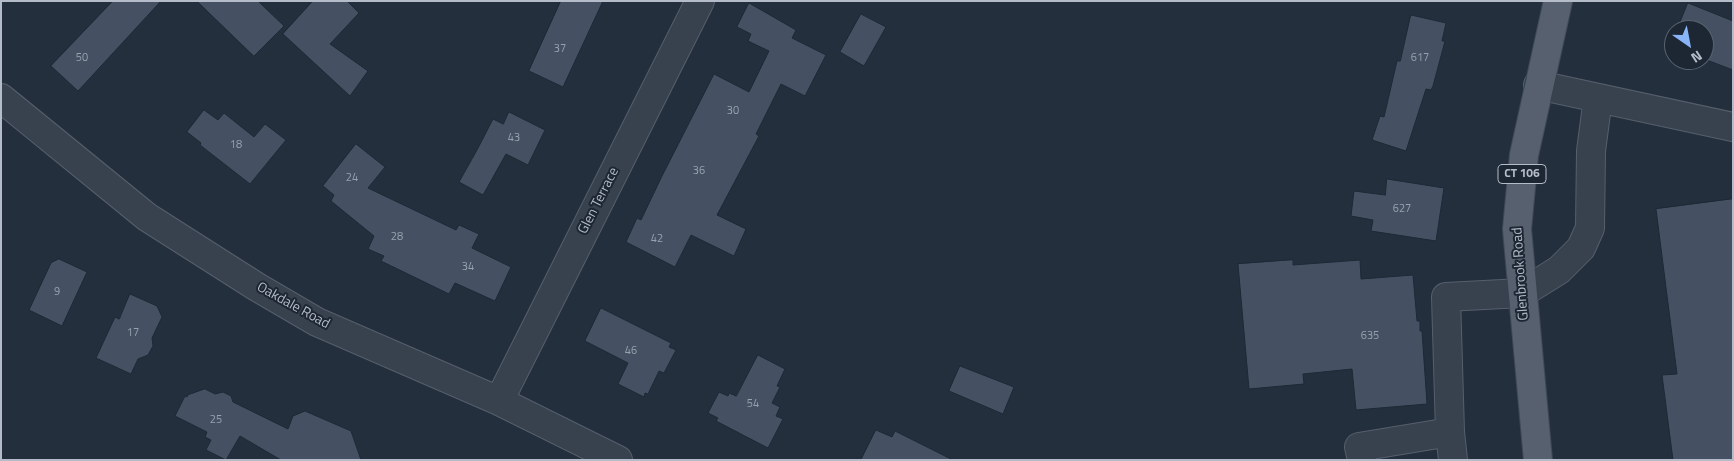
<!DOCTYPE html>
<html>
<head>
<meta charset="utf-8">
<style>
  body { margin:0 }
  #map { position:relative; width:1734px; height:461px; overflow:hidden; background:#242f3e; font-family:"Titillium Web",sans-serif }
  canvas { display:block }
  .frame { position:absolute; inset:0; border:2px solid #b4bcc9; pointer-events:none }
  .north { position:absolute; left:1664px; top:20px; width:50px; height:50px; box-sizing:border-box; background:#1d2633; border:1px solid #59626f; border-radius:50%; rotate:147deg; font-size:14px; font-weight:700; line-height:20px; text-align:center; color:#b4bcc9 }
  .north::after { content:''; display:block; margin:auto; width:18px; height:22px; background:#8ab4f8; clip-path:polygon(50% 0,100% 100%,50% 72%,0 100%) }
</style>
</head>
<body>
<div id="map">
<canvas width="1734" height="461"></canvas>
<div class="frame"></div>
<div class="north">N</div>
</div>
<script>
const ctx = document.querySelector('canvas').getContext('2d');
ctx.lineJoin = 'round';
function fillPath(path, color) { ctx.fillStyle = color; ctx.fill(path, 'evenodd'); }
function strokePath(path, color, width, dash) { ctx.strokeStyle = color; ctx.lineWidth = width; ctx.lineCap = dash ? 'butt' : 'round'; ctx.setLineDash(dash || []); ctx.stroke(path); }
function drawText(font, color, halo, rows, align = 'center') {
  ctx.font = font + ' "Titillium Web",sans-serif'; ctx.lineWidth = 4; ctx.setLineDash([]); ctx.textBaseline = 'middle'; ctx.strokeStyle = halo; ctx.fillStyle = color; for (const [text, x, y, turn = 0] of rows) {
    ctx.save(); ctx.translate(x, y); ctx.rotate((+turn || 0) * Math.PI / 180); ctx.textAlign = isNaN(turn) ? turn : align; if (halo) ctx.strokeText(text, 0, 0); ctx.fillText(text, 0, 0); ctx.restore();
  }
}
const building = new Path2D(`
  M 113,1 L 161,1 L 78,91 L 51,66 Z
  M 197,1 L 258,1 L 284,26 L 254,56 Z
  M 313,1 L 347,1 L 359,13 L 330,44 L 368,71 L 350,96 L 283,34 Z
  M 561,1 L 603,1 L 563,87 L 529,71 Z
  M 749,3 L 796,30 L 792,38 L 826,55 L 805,96 L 781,84 L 756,134 L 759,136 L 717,215 L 746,229 L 734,256 L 691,235 L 675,267 L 626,242 L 637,218 L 641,220 L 662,176 L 714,74 L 749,92 L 769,51 L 748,41 L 751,34 L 737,27 Z
  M 1688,3 L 1733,21 L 1733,70 L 1704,59 L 1704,30 L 1677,30 Z
  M 861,14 L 886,27 L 864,66 L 840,52 Z
  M 1411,15 L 1446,23 L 1442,41 L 1445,41 L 1433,86 L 1431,90 L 1426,89 L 1406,151 L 1372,140 L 1380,116 L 1384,117 L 1397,61 L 1400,61 Z
  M 204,110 L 218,120 L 224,113 L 254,137 L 265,124 L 286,140 L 250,184 L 200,145 L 201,143 L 187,132 Z
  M 509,112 L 545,130 L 528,165 L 506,154 L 483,195 L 459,182 L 477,150 L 493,119 L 503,124 Z
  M 356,144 L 385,167 L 368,188 L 456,230 L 459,225 L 479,234 L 472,248 L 511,267 L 495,301 L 455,283 L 449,294 L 381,261 L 384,256 L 368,249 L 374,236 L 331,201 L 334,195 L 323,186 Z
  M 1387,179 L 1444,188 L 1436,241 L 1371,231 L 1373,220 L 1351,216 L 1354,191 L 1385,195 Z
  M 1733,199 L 1733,460 L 1673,460 L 1662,375 L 1677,374 L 1656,209 Z
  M 59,259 L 87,272 L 62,326 L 29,310 L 51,263 Z
  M 1293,260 L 1293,265 L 1360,260 L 1361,279 L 1413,275 L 1417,321 L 1420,321 L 1420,331 L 1422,331 L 1427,404 L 1356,410 L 1352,369 L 1303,374 L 1304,384 L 1249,389 L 1238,264 Z
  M 130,294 L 157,306 L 162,317 L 152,338 L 153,346 L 148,355 L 138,359 L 131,374 L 96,358 L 115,317 L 119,319 Z
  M 601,308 L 671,343 L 669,347 L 676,350 L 664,373 L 659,371 L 648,394 L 645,393 L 644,397 L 618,384 L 628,363 L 585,341 Z
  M 758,355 L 785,369 L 777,386 L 780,387 L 772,403 L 780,407 L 776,416 L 783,419 L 768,448 L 716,421 L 718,418 L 708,413 L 719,392 L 728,396 L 729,393 L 736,396 Z
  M 960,366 L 1014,387 L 1003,414 L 949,391 Z
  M 205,389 L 215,394 L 223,392 L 231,396 L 233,402 L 288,429 L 293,416 L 305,411 L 351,431 L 361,460 L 281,460 L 240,436 L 226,460 L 206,450 L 211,440 L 205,437 L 207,432 L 175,416 L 185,396 L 187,397 L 188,395 Z
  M 876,430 L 892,437 L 895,431 L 953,460 L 861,460 Z`);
fillPath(building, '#455162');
strokePath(building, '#1f2835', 1);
const minor = new Path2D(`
  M 1538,85 L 1733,127
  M 1,98 L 147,217 L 257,287 L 317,322 L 499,401 L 618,460
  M 499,401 L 700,1
  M 1362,460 L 1359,447 L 1450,432
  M 1453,460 L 1450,432 L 1446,297 L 1522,293 L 1559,270 L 1581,248 L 1590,228 L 1591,151 L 1598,98`);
const major = new Path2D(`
  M 1538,460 L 1517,229 L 1524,155 L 1558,1`);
strokePath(minor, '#565f6c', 30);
strokePath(major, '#414a57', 30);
strokePath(minor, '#38414e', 28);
strokePath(major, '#56606e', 28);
drawText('11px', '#98a1af', null, [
  ["37",560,49],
  ["50",82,58],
  ["617",1420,58],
  ["30",733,111],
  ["43",514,138],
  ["18",236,145],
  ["36",699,171],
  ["24",352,178],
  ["627",1402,209],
  ["28",397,237],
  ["42",657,239],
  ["34",468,267],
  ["9",57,292],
  ["17",133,333],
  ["635",1370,336],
  ["46",631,351],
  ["54",753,404],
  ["25",216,420]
]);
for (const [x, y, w] of [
  [1522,174,48]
]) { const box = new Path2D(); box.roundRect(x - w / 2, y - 9.5, w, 19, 4); ctx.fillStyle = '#1d2633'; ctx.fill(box); strokePath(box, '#b4bcc9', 1); }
drawText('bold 12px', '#b4bcc9', null, [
  ["CT 106",1522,174]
]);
drawText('14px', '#b4bcc9', '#1d2633', [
  ["Glen Terrace",599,201,-63],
  ["Glenbrook Road",1521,274,-94],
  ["Oakdale Road",293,306,29]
]);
</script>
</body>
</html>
